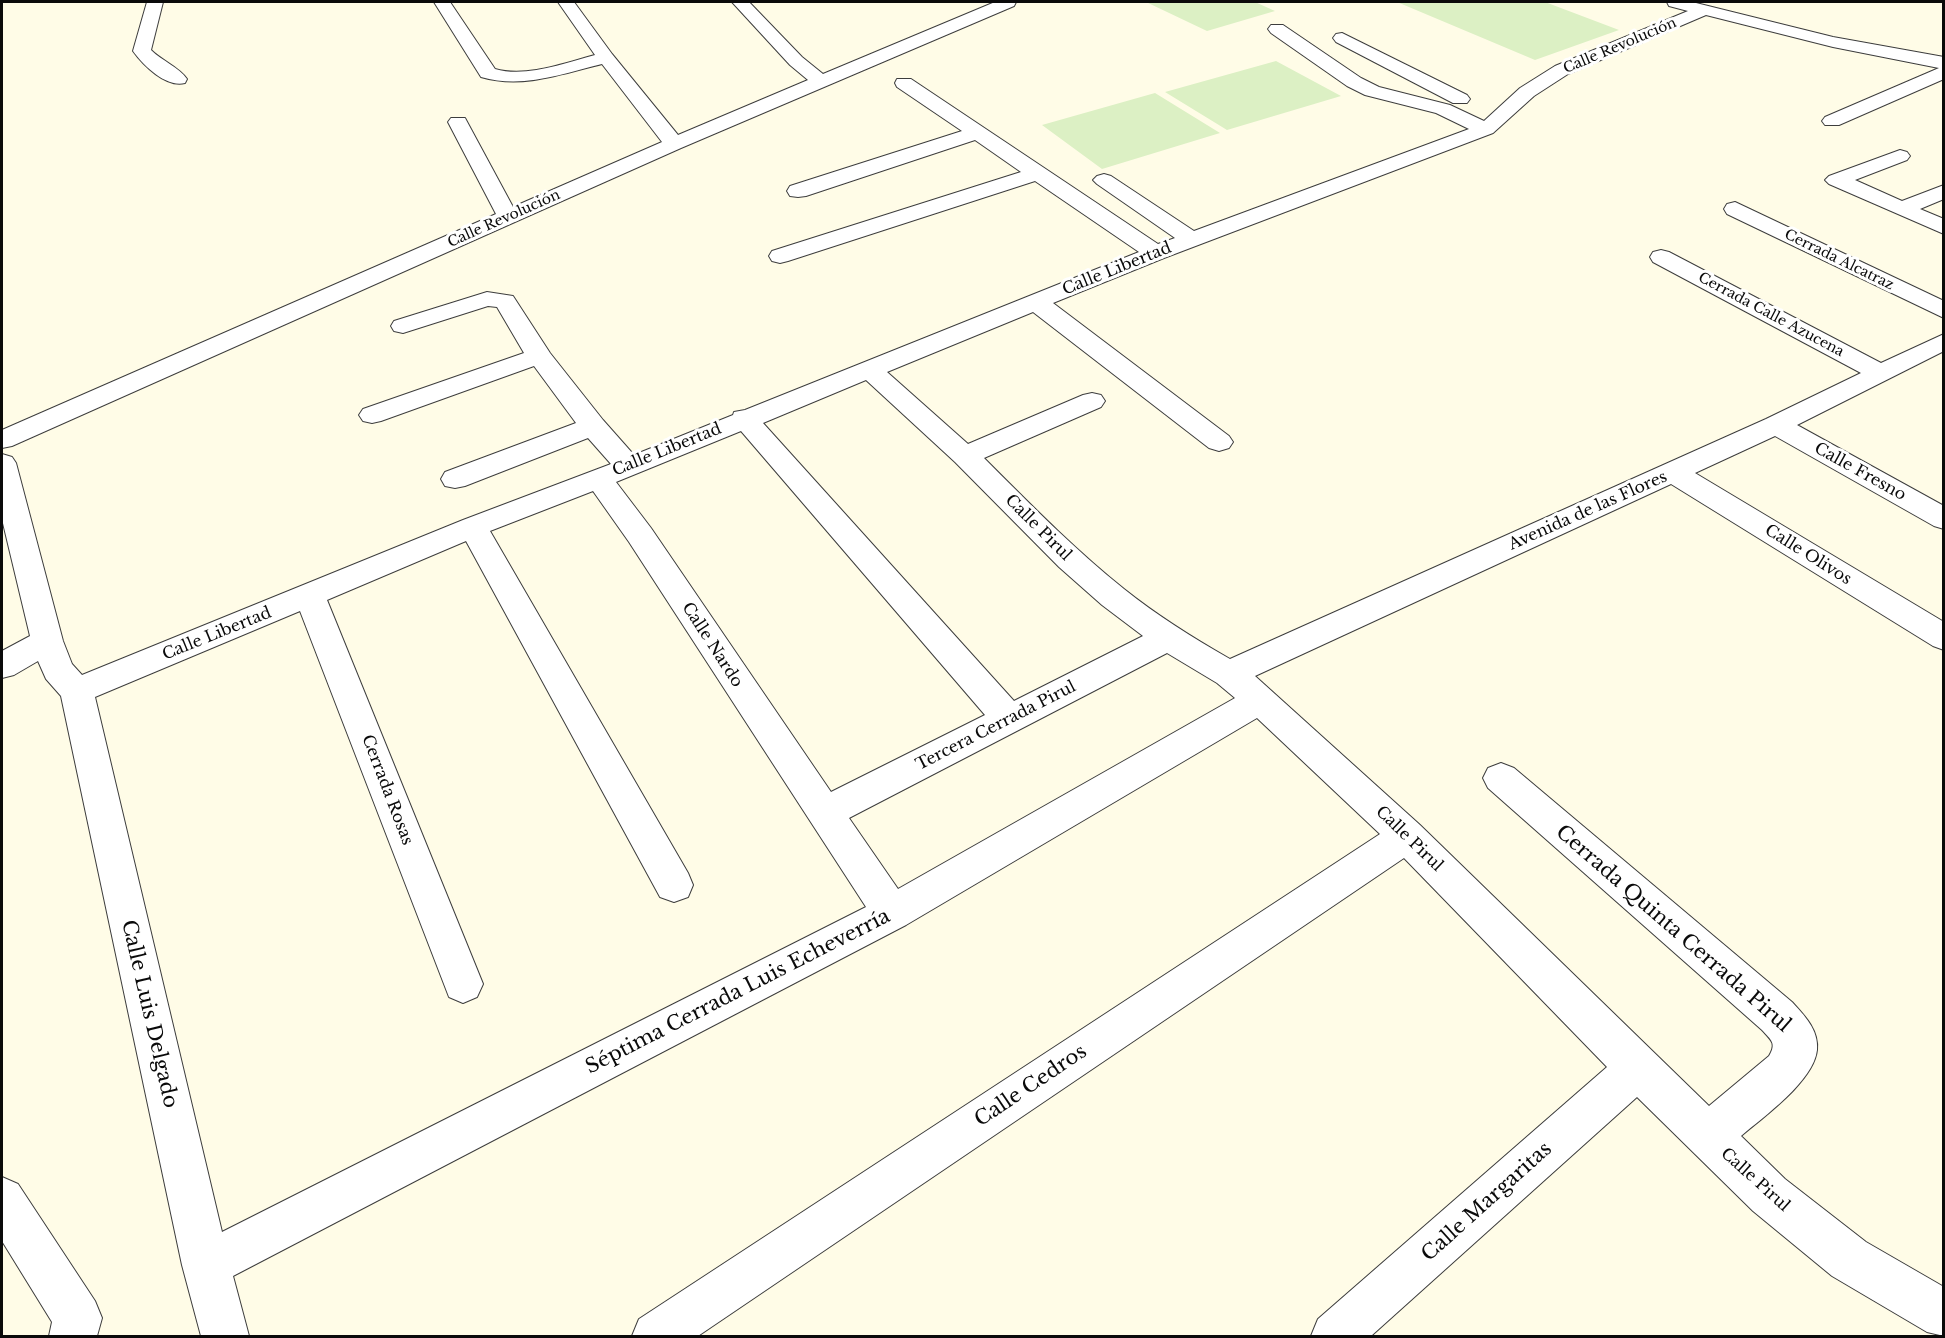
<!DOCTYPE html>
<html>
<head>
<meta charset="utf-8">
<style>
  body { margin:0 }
  #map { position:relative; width:1945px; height:1338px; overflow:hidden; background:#fffce7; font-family:"Libre Baskerville",serif }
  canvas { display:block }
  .frame { position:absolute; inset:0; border:3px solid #0a0a0a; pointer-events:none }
</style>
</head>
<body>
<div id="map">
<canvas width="1945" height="1338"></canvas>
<div class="frame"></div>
</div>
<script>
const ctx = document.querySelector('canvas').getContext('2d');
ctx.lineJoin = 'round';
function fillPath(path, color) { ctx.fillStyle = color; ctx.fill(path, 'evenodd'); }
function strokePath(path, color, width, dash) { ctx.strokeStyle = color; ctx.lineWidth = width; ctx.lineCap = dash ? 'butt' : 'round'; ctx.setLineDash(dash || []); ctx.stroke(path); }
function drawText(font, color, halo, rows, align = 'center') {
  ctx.font = font + ' "Libre Baskerville",serif'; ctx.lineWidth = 6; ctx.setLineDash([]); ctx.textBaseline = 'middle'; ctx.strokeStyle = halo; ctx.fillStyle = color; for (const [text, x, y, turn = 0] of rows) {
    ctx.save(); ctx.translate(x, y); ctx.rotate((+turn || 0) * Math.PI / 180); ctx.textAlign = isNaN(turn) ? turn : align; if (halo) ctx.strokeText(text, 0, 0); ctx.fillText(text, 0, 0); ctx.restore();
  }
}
fillPath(new Path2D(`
  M 1146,2 L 1255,2 L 1275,11 L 1207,31 Z
  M 1397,2 L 1545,2 L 1619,30 L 1535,60 Z
  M 1276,61 L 1341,96 L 1227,130 L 1165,92 Z
  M 1155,93 L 1220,133 L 1102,169 L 1042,125 Z`), '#dcf0c4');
const minor = new Path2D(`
  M 147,2 L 163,2 L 151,50 C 162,61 179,67 187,79 L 185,83 C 166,88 143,65 133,51 Z
  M 434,2 L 450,2 L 495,69 C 526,78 565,63 595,55 L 558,2 L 574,2 L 612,54 L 678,135 L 808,80 L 790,65 L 732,2 L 749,2 L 802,57 L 823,74 L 995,2 L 1016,2 L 1014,6 L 681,148 L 12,446 L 2,448 L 2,430 L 496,214 L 448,122 L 451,118 L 465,118 L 513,207 L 662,142 L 602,64 C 562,74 522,89 481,77 Z
  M 1667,2 L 1692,2 L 1833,37 L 1944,57 L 1944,79 L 1839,125 L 1825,125 L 1822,121 L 1825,117 L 1939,68 L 1833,47 L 1706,15 L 1568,74 L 1534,96 L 1493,133 L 1164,258 L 1053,303 L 1229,436 L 1233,442 L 1229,448 L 1219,451 L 1209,448 L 1033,312 L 887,372 L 968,444 L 1083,395 L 1092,393 L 1101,395 L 1105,401 L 1101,407 L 984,458 C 1029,503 1074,549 1124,589 C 1158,616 1193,638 1230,659 L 1766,419 L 1861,373 L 1653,262 L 1650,257 L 1653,252 L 1661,250 L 1669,252 L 1881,363 L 1944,334 L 1944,351 L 1797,425 L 1944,506 L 1944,529 L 1934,526 L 1775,436 L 1695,473 L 1944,622 L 1944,650 L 1933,646 L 1671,484 L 1255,676 L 1420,825 L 1709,1106 L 1769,1056 C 1777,1043 1771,1040 1762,1030 L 1488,788 L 1483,778 L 1488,768 L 1501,763 L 1514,768 L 1792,1002 C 1804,1015 1819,1030 1817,1050 C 1814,1081 1763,1117 1741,1136 L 1785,1179 L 1866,1242 L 1944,1287 L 1944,1336 L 1927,1332 L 1832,1276 L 1753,1211 L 1637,1097 L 1371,1336 L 1311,1336 L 1318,1319 L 1607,1067 L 1404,858 L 698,1336 L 632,1336 L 639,1319 L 1380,834 L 1257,718 L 906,925 L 233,1276 L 249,1336 L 201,1336 L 182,1265 L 61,696 L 46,679 L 38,661 L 14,675 L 2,678 L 2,651 L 30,636 L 2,519 L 2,454 L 12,457 L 16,463 L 63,641 L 72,664 L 82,675 L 463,520 L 611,464 L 588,438 L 465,486 L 455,488 L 445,486 L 441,479 L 445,472 L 576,423 L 534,366 L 381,421 L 372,423 L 363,421 L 359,415 L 363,409 L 524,353 L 497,307 L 488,306 L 403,333 L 394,331 L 391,326 L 394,321 L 487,292 L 513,296 L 550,353 L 603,420 L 634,455 L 733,415 L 734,412 L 745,410 L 1139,252 L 1035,181 L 788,261 L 780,263 L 772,261 L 769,256 L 772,251 L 1021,172 L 975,140 L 806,196 L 798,197 L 790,196 L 787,191 L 790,186 L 962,131 L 897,87 L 895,83 L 897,79 L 911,79 L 1158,244 L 1175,238 L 1097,184 L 1093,180 L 1097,176 L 1104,174 L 1111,176 L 1194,231 L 1469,129 L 1436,113 L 1365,95 L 1347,86 L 1271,33 L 1268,29 L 1271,25 L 1283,25 L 1361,78 L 1379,87 L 1450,105 L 1484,121 L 1520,88 L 1555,66 L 1688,11 L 1669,6 ZM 866,380 L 955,462 L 1059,567 L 1102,605 L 1143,636 L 1014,701 L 763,423 ZM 741,431 L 985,715 L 831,792 L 651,528 L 616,482 ZM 593,491 L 629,542 L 866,907 L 222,1232 L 95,697 L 300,611 L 449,997 L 463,1003 L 477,997 L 483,984 L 327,600 L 466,541 L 660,897 L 674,902 L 688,897 L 693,885 L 688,873 L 490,531 ZM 1167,653 L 1217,683 L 1235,698 L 898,889 L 849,818 Z
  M 1342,33 L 1467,95 L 1470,99 L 1467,103 L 1453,103 L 1336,42 L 1333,38 L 1336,34 Z
  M 1900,150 L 1907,152 L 1910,156 L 1907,160 L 1855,180 L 1902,201 L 1944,185 L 1944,199 L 1920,209 L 1944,219 L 1944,234 L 1829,184 L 1825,180 L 1829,176 Z
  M 1735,202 L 1944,301 L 1944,318 L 1727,214 L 1724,209 L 1727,204 Z
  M 2,1177 L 18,1184 L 95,1301 L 102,1318 L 97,1336 L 49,1336 L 52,1322 L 2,1241 Z`);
strokePath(minor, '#3d3d3d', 2);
fillPath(minor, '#fff');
drawText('14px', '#0a0a0a', '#fff', [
  ["Calle Revolución",1620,46,-23],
  ["Calle Revolución",504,219,-24],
  ["Cerrada Alcatraz",1839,260,26],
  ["Cerrada Calle Azucena",1771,315,28]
]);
drawText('16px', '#0a0a0a', '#fff', [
  ["Calle Libertad",1117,269,-22],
  ["Calle Libertad",667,450,-22],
  ["Calle Fresno",1860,472,29],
  ["Avenida de las Flores",1588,511,-24],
  ["Calle Pirul",1038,528,45],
  ["Calle Olivos",1808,555,32],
  ["Calle Libertad",217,634,-22],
  ["Calle Nardo",712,645,57],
  ["Tercera Cerrada Pirul",996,726,-27],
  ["Cerrada Rosas",387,790,69],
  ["Calle Pirul",1409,839,44],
  ["Calle Pirul",1755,1180,42]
]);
drawText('20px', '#0a0a0a', '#fff', [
  ["Cerrada Quinta Cerrada Pirul",1673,929,41],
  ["Séptima Cerrada Luis Echeverría",738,992,-27],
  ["Calle Luis Delgado",149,1014,77],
  ["Calle Cedros",1031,1086,-34],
  ["Calle Margaritas",1487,1202,-42]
]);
</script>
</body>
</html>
